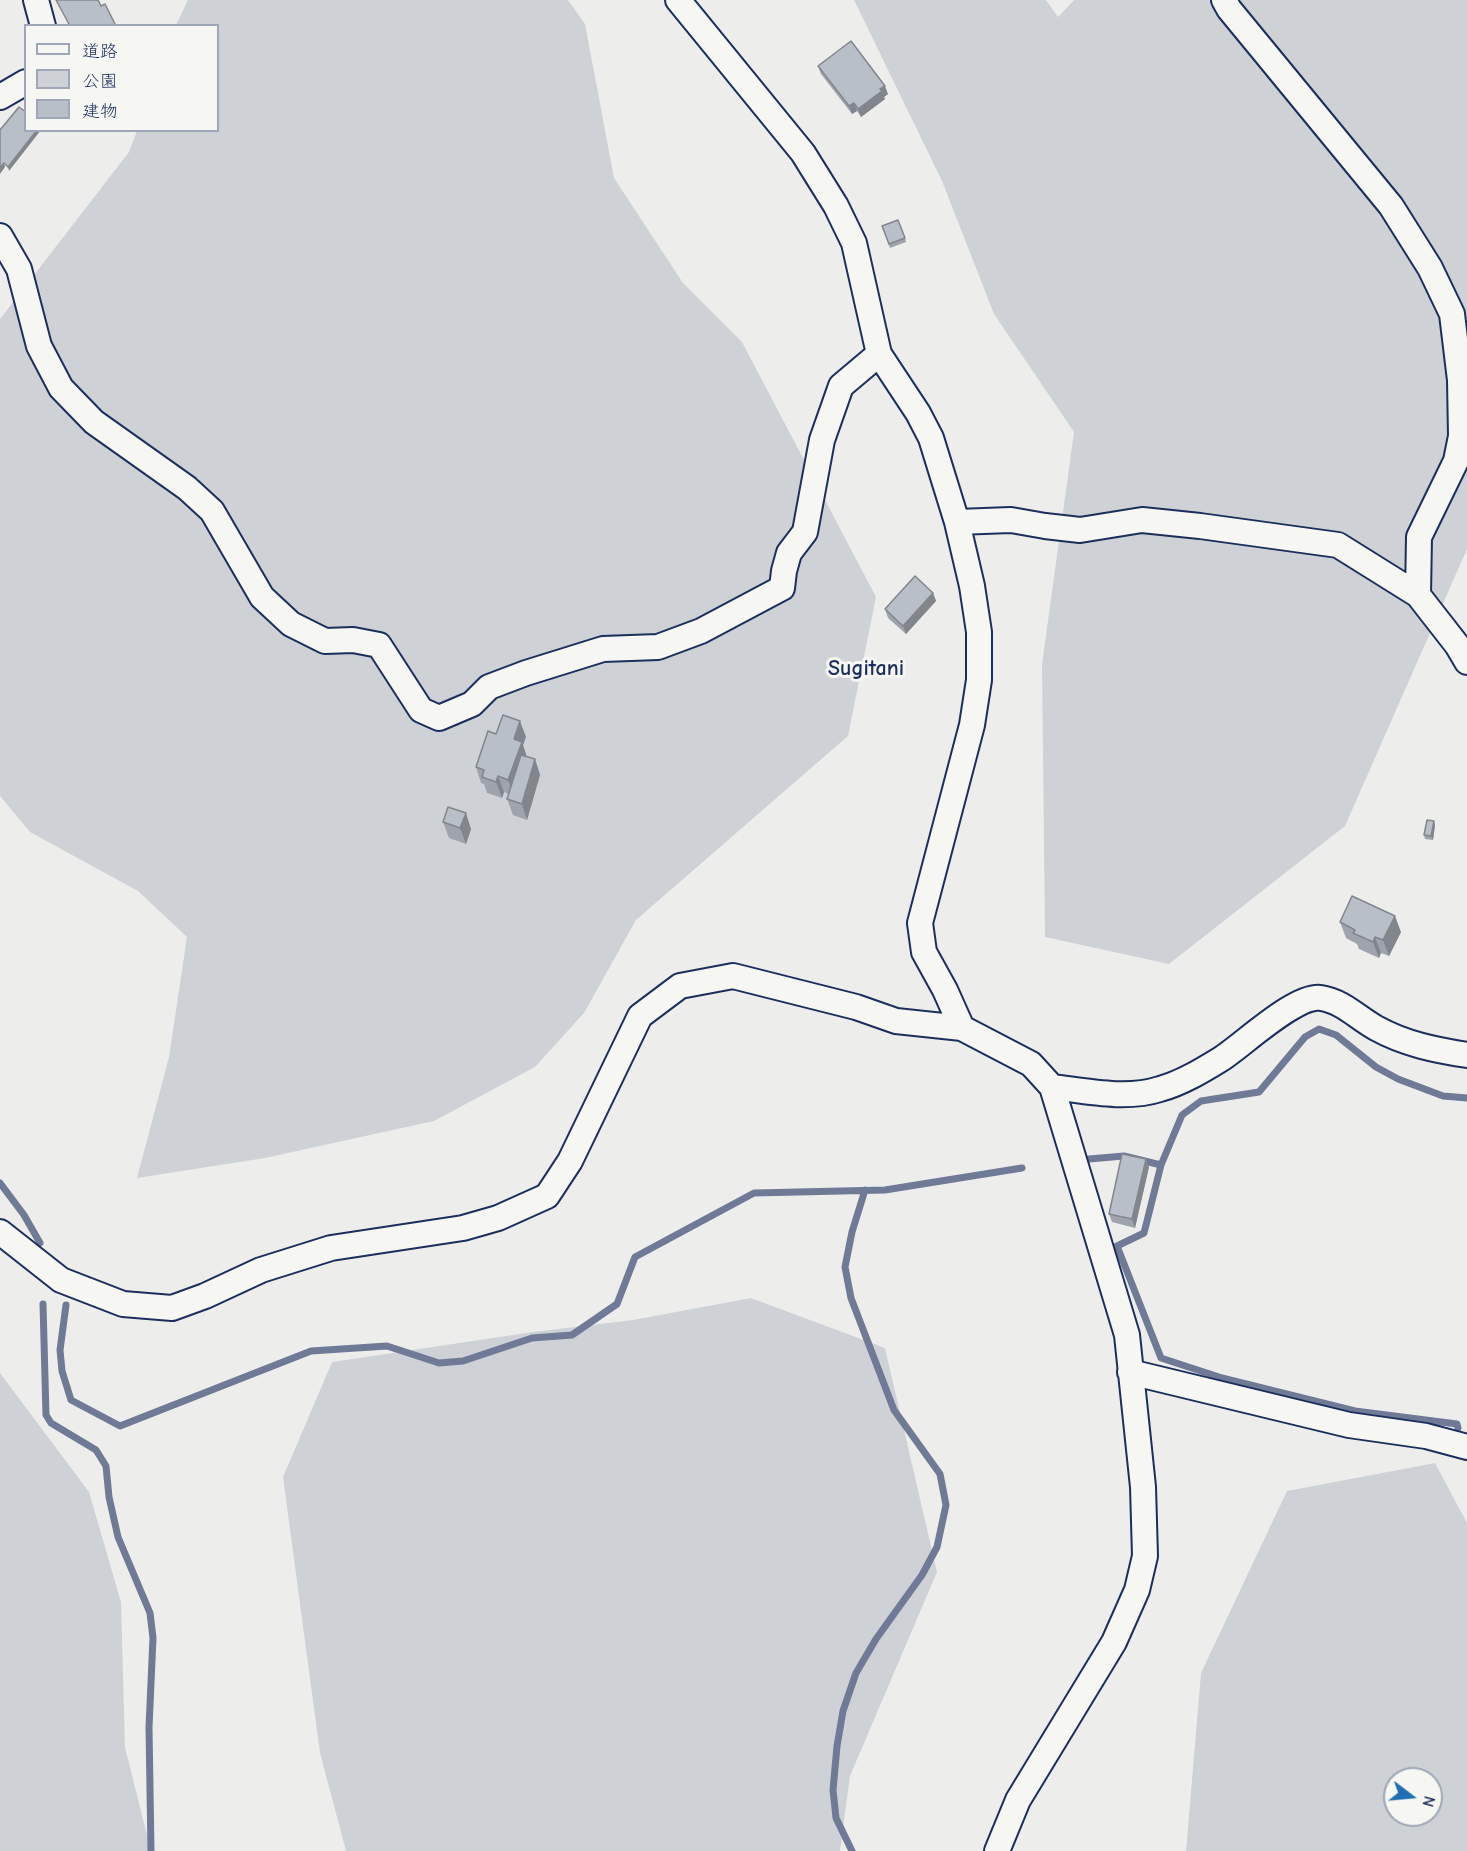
<!DOCTYPE html>
<html>
<head>
<meta charset="utf-8">
<style>
  body { margin:0 }
  #map { position:relative; width:1467px; height:1851px; overflow:hidden; background:#edeeec; font-family:"Comic Neue","Klee One",sans-serif }
  canvas { display:block }
  .legend { position:absolute; left:24px; top:24px; width:195px; height:108px; box-sizing:border-box; background:#f6f6f2; border:2px solid #9ea6b7; margin:0; padding:8px 10px; list-style:none; font-size:18px; color:#1b2f5e }
  .legend li { display:flex; align-items:center; gap:12px; height:30px }
  .legend b { width:30px; border:2px solid #9ea6b7 }
  .north { position:absolute; left:1383px; top:1767px; width:60px; height:60px; box-sizing:border-box; background:#f6f6f2; border:2px solid #9ea6b7; border-radius:50%; rotate:106deg; font-size:16px; font-weight:700; line-height:24px; text-align:center; color:#1b2f5e }
  .north::after { content:''; display:block; margin:auto; width:21px; height:27px; background:#1f6fb2; clip-path:polygon(50% 0,100% 100%,50% 72%,0 100%) }
</style>
</head>
<body>
<div id="map">
<canvas width="1467" height="1851"></canvas>
<ul class="legend">
<li><b style="height:8px;background:#f6f6f2"></b>道路</li>
<li><b style="height:16px;background:#ced2d7"></b>公園</li>
<li><b style="height:16px;background:#b9bfc8"></b>建物</li>
</ul>
<div class="north">N</div>
</div>
<script>
const ctx = document.querySelector('canvas').getContext('2d');
ctx.lineJoin = 'round';
function fillPath(path, color) { ctx.fillStyle = color; ctx.fill(path, 'evenodd'); }
function strokePath(path, color, width, dash) { ctx.strokeStyle = color; ctx.lineWidth = width; ctx.lineCap = dash ? 'butt' : 'round'; ctx.setLineDash(dash || []); ctx.stroke(path); }
function drawText(font, color, halo, rows, align = 'center') {
  ctx.font = font + ' "Comic Neue",sans-serif'; ctx.lineWidth = 6; ctx.setLineDash([]); ctx.textBaseline = 'middle'; ctx.strokeStyle = halo; ctx.fillStyle = color; for (const [text, x, y, turn = 0] of rows) {
    ctx.save(); ctx.translate(x, y); ctx.rotate((+turn || 0) * Math.PI / 180); ctx.textAlign = isNaN(turn) ? turn : align; if (halo) ctx.strokeText(text, 0, 0); ctx.fillText(text, 0, 0); ctx.restore();
  }
}
fillPath(new Path2D(`
  M 188,0 L 568,0 L 585,24 L 614,178 L 683,283 L 742,342 L 876,597 L 848,736 L 636,920 L 584,1013 L 535,1067 L 434,1121 L 265,1158 L 137,1178 L 169,1057 L 187,937 L 138,891 L 30,832 L 0,796 L 0,319 L 129,152 L 137,131 L 218,130 L 218,26 L 176,25 Z
  M 854,0 L 1046,0 L 1058,17 L 1074,0 L 1467,0 L 1467,549 L 1345,826 L 1169,964 L 1045,937 L 1042,664 L 1074,432 L 994,314 L 942,181 Z
  M 751,1298 L 885,1348 L 937,1572 L 850,1776 L 840,1851 L 346,1851 L 320,1753 L 283,1477 L 332,1362 L 533,1332 L 633,1320 Z
  M 0,1373 L 89,1492 L 121,1602 L 125,1747 L 151,1851 L 0,1851 Z
  M 1435,1463 L 1467,1523 L 1467,1851 L 1186,1851 L 1201,1673 L 1287,1491 ZM 1395,1779 L 1431,1779 L 1431,1815 L 1395,1815 Z`), '#ced2d7');
strokePath(new Path2D(`
  M 1089,1159 L 1124,1156 L 1161,1165 L 1182,1115 L 1201,1101 L 1259,1092 L 1305,1037 L 1319,1029 L 1336,1035 L 1376,1067 L 1398,1079 L 1443,1096 L 1467,1098
  M 1161,1165 L 1144,1233 L 1117,1246 L 1161,1358 L 1222,1378 L 1355,1411 L 1457,1424 L 1458,1428
  M 0,1183 L 24,1215 L 40,1243
  M 43,1304 L 46,1415 L 51,1423 L 96,1450 L 106,1466 L 109,1497 L 118,1537 L 150,1613 L 153,1638 L 149,1727 L 151,1851
  M 66,1305 L 60,1350 L 62,1371 L 71,1400 L 120,1426 L 311,1351 L 387,1346 L 439,1363 L 463,1361 L 532,1338 L 572,1335 L 617,1304 L 635,1257 L 754,1193 L 885,1190 L 1022,1168
  M 852,1851 L 836,1818 L 833,1790 L 837,1746 L 843,1711 L 856,1673 L 876,1639 L 922,1575 L 937,1547 L 946,1505 L 940,1474 L 894,1410 L 851,1298 L 845,1267 L 852,1232 L 865,1190`), '#6e7a96', 7);
const street = new Path2D(`
  M 36,0 L 43,26
  M 678,0 L 803,153 L 836,206 L 854,243 L 879,354 L 918,413 L 931,438 L 957,522 L 972,586 L 979,632 L 979,680 L 972,725 L 920,923 L 924,952 L 945,990 L 962,1028
  M 1224,0 L 1229,9 L 1391,206 L 1430,268 L 1452,314 L 1460,380 L 1461,436 L 1456,461 L 1419,537 L 1418,595
  M 0,97 L 26,82
  M 0,236 L 19,269 L 39,346 L 61,388 L 94,422 L 187,488 L 212,511 L 262,597 L 291,624 L 325,641 L 353,640 L 379,645 L 421,710 L 439,718 L 472,704 L 489,687 L 526,673 L 603,649 L 658,647 L 701,631 L 782,588 L 784,571 L 789,553 L 805,532 L 822,440 L 841,386 L 879,354
  M 957,522 L 1011,520 L 1045,526 L 1080,530 L 1142,520 L 1200,526 L 1338,545 L 1418,595 L 1457,645 L 1467,662
  M 1052,1087 C 1086,1091 1126,1100 1160,1089 C 1182,1083 1203,1070 1221,1059 C 1243,1045 1296,994 1321,998 C 1342,1001 1358,1018 1376,1028 C 1405,1044 1435,1050 1467,1055
  M 0,1232 L 61,1280 L 123,1304 L 172,1308 L 205,1296 L 261,1270 L 331,1248 L 463,1228 L 498,1218 L 547,1196 L 570,1161 L 640,1016 L 680,986 L 733,976 L 856,1007 L 896,1021 L 962,1028 L 1031,1064 L 1052,1087 L 1127,1335 L 1143,1487 L 1145,1556 L 1137,1590 L 1114,1642 L 1018,1800 L 997,1851
  M 1130,1372 L 1349,1425 L 1426,1436 L 1467,1447`);
strokePath(street, '#1b2f5e', 28);
strokePath(street, '#f6f6f2', 24);
fillPath(new Path2D(`
  M 818,66 L 888,94 L 884,97 L 885,99 L 861,117 L 857,111 L 852,114 L 821,74 Z
  M 882,226 L 905,238 L 906,242 L 890,248 Z
  M 933,593 L 936,601 L 906,634 L 888,618 L 885,609 Z
  M 496,734 L 526,737 L 523,745 L 527,757 L 535,759 L 540,775 L 527,820 L 513,815 L 507,799 L 509,794 L 504,792 L 502,798 L 487,793 L 484,784 L 481,783 L 476,767 Z
  M 443,822 L 471,829 L 466,844 L 449,838 Z
  M 1435,825 L 1433,840 L 1425,839 L 1424,835 Z
  M 1340,922 L 1401,932 L 1389,956 L 1381,953 L 1379,958 L 1359,949 L 1357,944 L 1346,938 Z
  M 1149,1167 L 1135,1228 L 1112,1222 L 1109,1214 Z`), '#9fa4ac');
fillPath(new Path2D(`
  M 885,86 L 888,94 L 884,97 L 885,99 L 861,117 L 858,109 Z
  M 854,103 L 857,111 L 852,114 L 849,106 Z
  M 37,130 L 41,130 L 9,171 L 8,167 Z
  M 4,163 L 5,167 L 0,174 L 0,168 Z
  M 933,593 L 936,601 L 906,634 L 903,626 Z
  M 520,721 L 526,737 L 523,745 L 527,758 L 514,796 L 508,780 L 514,739 Z
  M 535,759 L 540,775 L 527,820 L 522,804 Z
  M 498,776 L 504,792 L 502,798 L 496,782 Z
  M 466,813 L 471,829 L 466,844 L 460,828 Z
  M 1434,821 L 1435,825 L 1433,840 L 1431,836 Z
  M 1395,916 L 1401,932 L 1389,956 L 1383,940 Z
  M 1375,937 L 1381,953 L 1379,958 L 1373,942 Z
  M 1146,1159 L 1149,1167 L 1135,1228 L 1132,1219 Z`), '#82868c');
const building = new Path2D(`
  M 56,0 L 98,0 L 101,6 L 105,4 L 116,26 L 70,26 Z
  M 851,41 L 885,86 L 880,89 L 882,91 L 858,109 L 854,103 L 849,106 L 818,66 Z
  M 19,107 L 26,112 L 26,130 L 37,130 L 8,167 L 4,163 L 0,168 L 0,130 Z
  M 898,220 L 905,238 L 889,244 L 882,226 Z
  M 915,576 L 933,593 L 903,626 L 885,609 Z
  M 503,715 L 520,721 L 514,739 L 522,742 L 508,780 L 498,776 L 496,782 L 482,777 L 484,770 L 476,767 L 488,731 L 496,734 Z
  M 521,755 L 535,759 L 522,804 L 507,799 Z
  M 448,807 L 466,813 L 460,828 L 443,822 Z
  M 1427,820 L 1434,821 L 1431,836 L 1424,835 Z
  M 1352,896 L 1395,916 L 1383,940 L 1375,937 L 1373,942 L 1353,933 L 1355,930 L 1340,922 Z
  M 1122,1154 L 1146,1159 L 1132,1219 L 1109,1214 Z`);
fillPath(building, '#b9bfc8');
strokePath(building, '#82868c', 1.5);
drawText('bold 22px', '#1b2f5e', '#f6f6f2', [
  ["Sugitani",866,669]
]);
</script>
</body>
</html>
